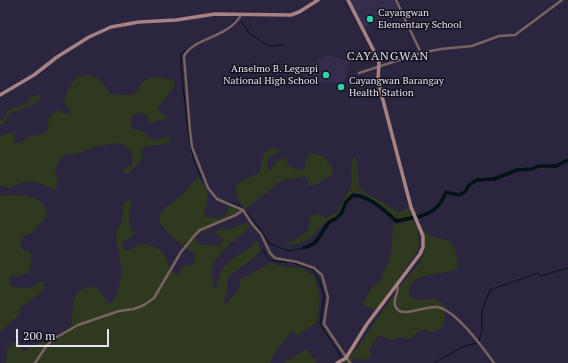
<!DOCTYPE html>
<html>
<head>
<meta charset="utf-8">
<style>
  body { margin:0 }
  #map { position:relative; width:568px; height:363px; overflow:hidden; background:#2c253f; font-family:"PT Serif",serif }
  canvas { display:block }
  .scale { position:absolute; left:16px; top:329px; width:93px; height:18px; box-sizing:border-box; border:2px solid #e6e2f3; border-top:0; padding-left:5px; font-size:12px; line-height:14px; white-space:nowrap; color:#e6e2f3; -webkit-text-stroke:3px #13101c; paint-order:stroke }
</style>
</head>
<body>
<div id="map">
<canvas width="568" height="363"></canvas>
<div class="scale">200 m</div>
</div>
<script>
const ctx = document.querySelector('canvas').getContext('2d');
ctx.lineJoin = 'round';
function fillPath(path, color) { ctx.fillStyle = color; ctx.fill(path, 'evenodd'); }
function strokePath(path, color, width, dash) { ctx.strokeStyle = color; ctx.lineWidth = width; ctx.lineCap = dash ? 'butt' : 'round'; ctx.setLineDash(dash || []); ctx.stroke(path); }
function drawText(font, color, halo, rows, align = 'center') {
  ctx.font = font + ' "PT Serif",serif'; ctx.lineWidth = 3; ctx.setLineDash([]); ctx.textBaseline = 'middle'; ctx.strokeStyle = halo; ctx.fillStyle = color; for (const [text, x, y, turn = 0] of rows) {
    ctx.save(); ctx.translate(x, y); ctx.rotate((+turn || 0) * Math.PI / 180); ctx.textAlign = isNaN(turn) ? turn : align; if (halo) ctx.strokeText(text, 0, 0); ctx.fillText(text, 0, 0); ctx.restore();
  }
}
fillPath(new Path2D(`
  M 349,0 L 394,0 L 398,11 L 363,28 Z
  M 326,55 L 350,61 L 344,83 L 303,83 L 307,67 Z`), '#362d4c');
fillPath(new Path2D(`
  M 87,75 C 103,77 101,83 111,94 C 117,94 127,96 133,94 C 138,92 139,88 141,84 C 147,74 165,77 174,81 L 174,87 L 158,108 L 159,112 L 167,116 L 166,120 L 158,120 L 154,123 L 149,123 L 148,117 L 140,112 L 133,115 L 130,123 L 133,129 L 143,131 L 150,138 L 156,140 L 170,136 L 170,141 C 158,149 152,142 141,149 L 142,160 L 129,173 L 123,173 L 123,170 L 132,165 L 133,158 L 131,151 L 125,146 L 118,143 L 94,147 L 77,154 L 66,154 L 61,159 L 55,169 L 58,184 L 54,191 C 37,179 28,178 10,188 L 0,185 L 0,136 L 8,133 L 14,133 L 15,143 C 23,143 24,140 29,136 L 43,134 L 47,131 L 50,116 L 58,110 L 61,110 L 63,114 L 69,114 L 71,111 C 69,109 65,105 65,102 C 63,97 73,82 76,77 Z
  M 41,94 L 40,100 L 31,106 L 10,113 L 3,125 L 0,124 L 0,120 L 4,119 L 7,111 L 28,102 L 33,96 Z
  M 270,148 L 276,148 L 282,150 L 268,158 L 267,169 L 271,170 L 275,162 L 285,157 L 288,165 L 295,169 L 303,170 L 306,168 L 305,164 L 307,156 L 312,153 L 323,156 L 333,168 L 332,175 L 317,184 L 310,186 L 305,176 L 294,179 L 282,180 L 246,209 C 239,202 235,195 236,184 L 259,173 C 263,162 260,156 270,148 Z
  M 355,157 L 357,161 L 359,187 L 364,192 L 399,212 L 408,208 L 412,216 C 406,218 399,220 394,217 C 385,211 364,188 353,194 C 345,198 344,207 339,214 C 336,218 330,219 326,222 C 308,238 311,244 283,245 C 291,243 301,235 308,231 C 309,222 309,214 319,213 L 321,216 L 327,218 L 338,211 L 344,199 L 351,187 L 352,164 L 353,158 Z
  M 198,177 C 202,184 209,190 208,198 C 208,203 205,209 204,214 L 206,218 L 224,217 L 227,213 L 228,206 L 240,211 L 199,234 L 196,236 L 198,244 L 221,246 L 222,238 L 215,233 L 218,230 L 230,229 L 247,222 L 250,228 C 239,237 214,254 212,269 C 211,275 214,282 214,288 L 217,287 C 218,281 219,274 223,269 C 231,256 248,253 257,240 L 261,250 C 251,262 238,268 227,279 L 227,292 L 223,304 L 227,303 L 241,287 L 239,280 C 247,275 264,269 269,263 L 284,267 L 301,268 L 315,277 L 320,296 L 317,322 L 299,335 L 296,335 L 292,332 C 286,337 273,355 270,362 L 271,363 L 6,363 L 7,349 C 11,345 15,341 20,342 L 21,347 L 24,352 L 38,343 L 44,341 L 51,345 L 66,332 L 72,324 L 73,301 L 77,292 C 98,281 97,288 108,303 L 112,303 L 118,292 L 122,272 L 116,237 L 117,230 L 122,222 L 123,203 L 129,200 L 132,200 C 130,213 126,223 135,234 L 125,240 L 122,246 L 126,251 C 132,250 136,245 143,244 C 146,244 149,245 152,246 C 169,250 164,267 177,275 L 184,266 L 193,265 L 195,258 L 194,253 C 184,246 153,227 161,213 C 166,206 173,202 179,197 C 187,191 191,183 198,177 Z
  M 9,195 C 26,196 46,195 47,217 L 31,233 L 24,236 L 20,245 L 24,251 L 29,251 C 33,258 32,271 24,275 C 20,276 14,276 10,276 L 9,285 L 17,288 L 33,287 L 37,283 L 44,281 L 45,284 L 43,291 L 21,307 L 19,315 L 0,332 L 0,196 Z
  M 413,220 C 420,230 420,240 417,252 L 376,311 L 362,304 L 371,289 L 380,281 L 391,254 L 393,229 L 392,223 L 398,224 Z
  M 423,230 C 446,248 455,228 458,268 C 444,277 402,270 411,297 C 426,306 432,290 445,307 L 444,326 C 440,328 437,332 432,332 C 429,332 427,330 425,330 C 420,330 413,334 411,339 L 406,339 L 402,337 L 391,340 L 381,336 L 378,336 L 369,350 L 371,353 L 371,357 L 365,360 L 357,358 L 353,359 L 352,363 L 343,363 C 364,343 374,321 391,299 C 395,293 399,287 404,281 C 411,273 418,267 422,257 C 426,248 426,239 423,230 Z
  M 307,349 L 317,363 L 282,363 L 283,363 Z`), '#2e391f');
strokePath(new Path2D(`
  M 241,21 L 250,34 L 269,46 L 284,45
  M 225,29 L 236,20
  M 191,47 L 181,54 C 181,71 183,87 185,103 C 188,129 189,158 203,180
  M 228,202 L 240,206 L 243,209
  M 245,211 L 252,218 L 270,244 L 289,251 L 304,248
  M 263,249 L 268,259 L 278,262 L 291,262 L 314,270 L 320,282 L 324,296 L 320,324 L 342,358
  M 479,341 L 482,331 L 482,310 L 490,290 L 538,273 L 540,276 L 568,268
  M 434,363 L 464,346 L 476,343`), '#021316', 1);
strokePath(new Path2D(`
  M 304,248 L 315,243 L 329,222 L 337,218 L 342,212 L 346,202 L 353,195 C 369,196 385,210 396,221 C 419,216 437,217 446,192 L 459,195 L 465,192 L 469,185 L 477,180 L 494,179 L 517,170 L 532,169 L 538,166 L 556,166 L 568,160`), '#021316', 3.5);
strokePath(new Path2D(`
  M 396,0 L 421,53
  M 241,15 C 228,38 193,38 184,56 L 190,131 L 192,147 L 208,188 L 217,199 L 243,210 L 252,224 L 261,234 L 270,253 L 275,258 L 297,262 L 314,268 L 322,275 L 328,297 L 324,324 L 350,363
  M 359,73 L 421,53 L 441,49 L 472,46 L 499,36 L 515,35 L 562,0
  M 397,284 C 401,292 389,302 398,310 C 405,316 427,306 437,307 C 456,310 483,348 494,363
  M 35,363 L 47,345 L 55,338 L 78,325 L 119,311 L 134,309 L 144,305 L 154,298 L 181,252 L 195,235 L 200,230 L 236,215 L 243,210`), '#796362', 2.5);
strokePath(new Path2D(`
  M 0,95 L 34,75 L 57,57 L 89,37 L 111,27 L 139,22 L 176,20 L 215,14 L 291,15 L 299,12 L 318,0
  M 337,363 L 346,358 L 367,324 L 420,254 L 423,247 L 423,236 L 411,207 L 378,81 L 379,61 L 348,0`), '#a68282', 3.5);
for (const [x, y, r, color] of [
  [370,19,4,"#2dd4ab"],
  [326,75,4,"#2dd4ab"],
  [341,87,4,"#2dd4ab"]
]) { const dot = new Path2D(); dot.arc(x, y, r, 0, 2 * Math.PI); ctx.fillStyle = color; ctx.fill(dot); strokePath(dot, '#13101c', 1.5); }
drawText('10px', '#e6e2f3', '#13101c', [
  ["Cayangwan",378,13],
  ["Elementary School",378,25],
  ["Anselmo B. Legaspi",318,69,"right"],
  ["National High School",318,81,"right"],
  ["Cayangwan Barangay",349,81],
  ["Health Station",349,93]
], 'left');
ctx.letterSpacing = '1px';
drawText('12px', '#e6e2f3', '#13101c', [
  ["CAYANGWAN",388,57]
]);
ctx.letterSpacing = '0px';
</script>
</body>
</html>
